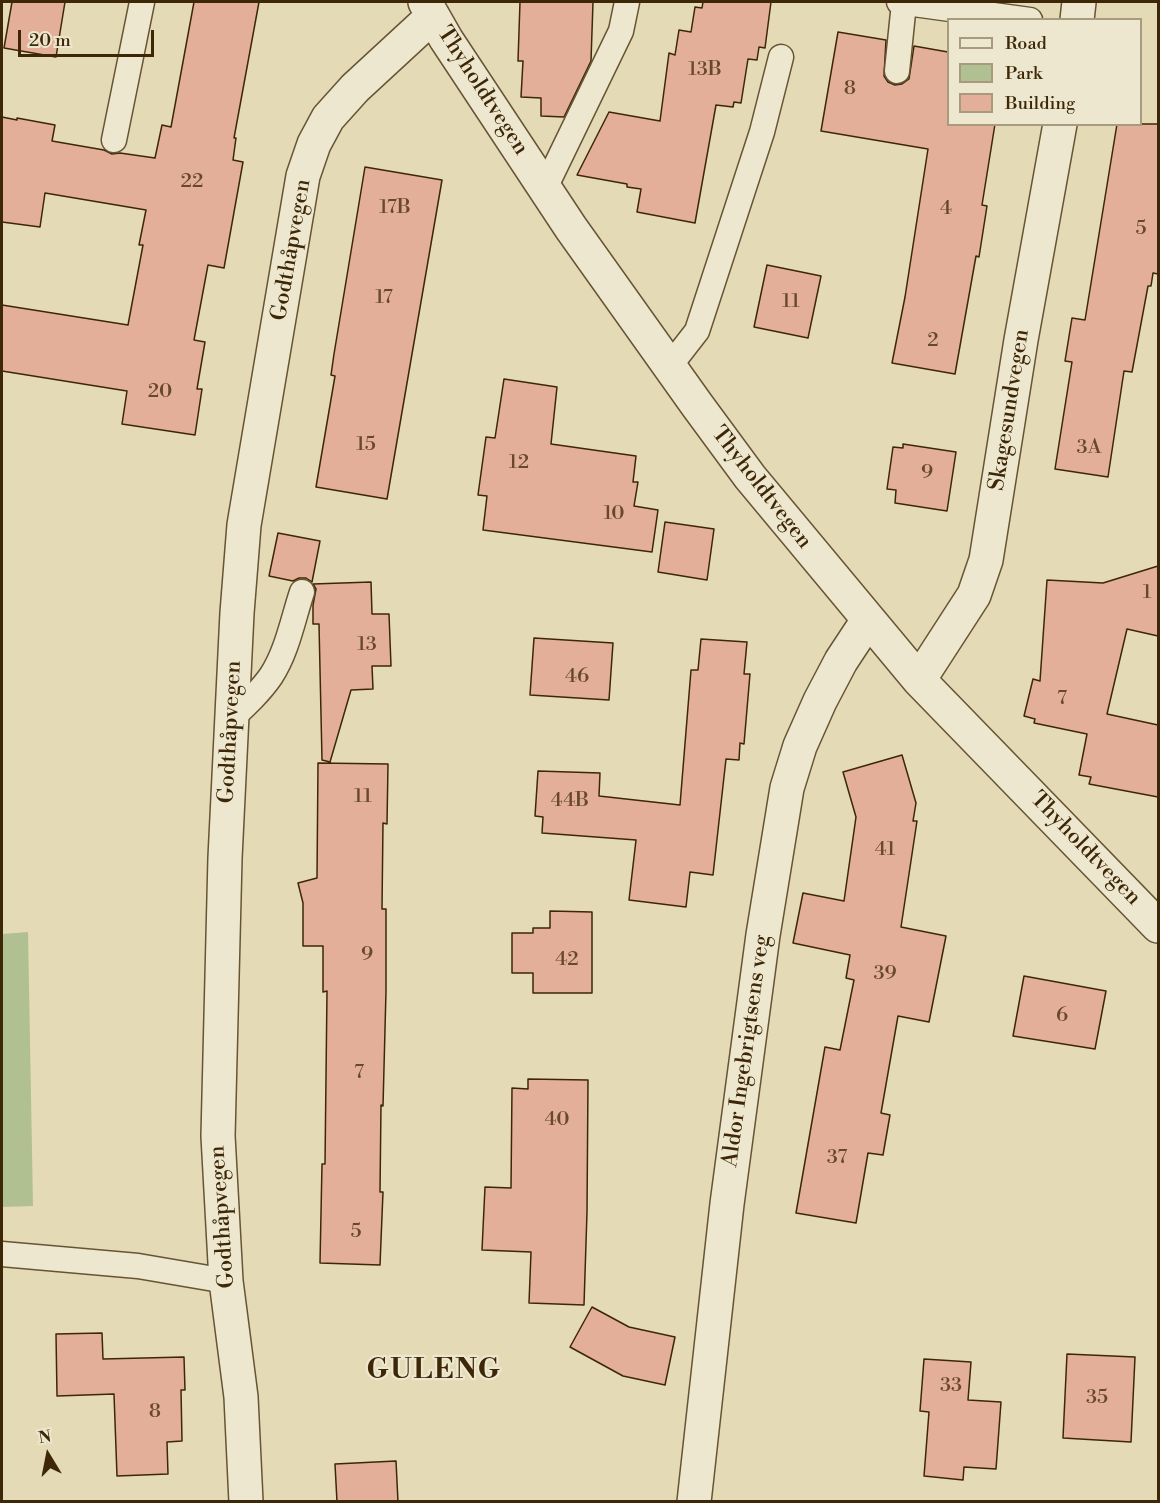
<!DOCTYPE html>
<html>
<head>
<meta charset="utf-8">
<style>
  body { margin:0 }
  #map { position:relative; width:1160px; height:1503px; overflow:hidden; background:#e4dab6; font-family:"Libre Bodoni",serif }
  canvas { display:block }
  .frame { position:absolute; inset:0; border:3px solid #3d2706; pointer-events:none }
  .legend { position:absolute; left:947px; top:18px; width:195px; height:108px; box-sizing:border-box; background:#ede7d0; border:2px solid #a79a7f; margin:0; padding:8px 10px; list-style:none; font-size:18px; color:#3d2706 }
  .legend li { display:flex; align-items:center; gap:12px; height:30px }
  .legend b { width:30px; border:2px solid #a79a7f }
  .north { position:absolute; left:18px; top:1425px; width:60px; height:60px; -webkit-text-stroke:4px #ede7d0; paint-order:stroke; rotate:350deg; font-size:16px; font-weight:700; line-height:24px; text-align:center; color:#3d2706 }
  .north::after { content:''; display:block; margin:auto; width:21px; height:27px; background:#3d2706; clip-path:polygon(50% 0,100% 100%,50% 72%,0 100%) }
  .scale { position:absolute; left:18px; top:30px; width:136px; height:27px; box-sizing:border-box; border:3px solid #3d2706; border-top:0; padding-left:8px; font-size:18px; line-height:21px; white-space:nowrap; color:#3d2706; -webkit-text-stroke:4px #ede7d0; paint-order:stroke }
</style>
</head>
<body>
<div id="map">
<canvas width="1160" height="1503"></canvas>
<div class="frame"></div>
<ul class="legend">
<li><b style="height:8px;background:#ede7d0"></b>Road</li>
<li><b style="height:16px;background:#b0c091"></b>Park</li>
<li><b style="height:16px;background:#e4af98"></b>Building</li>
</ul>
<div class="north">N</div>
<div class="scale">20 m</div>
</div>
<script>
const ctx = document.querySelector('canvas').getContext('2d');
ctx.lineJoin = 'round';
function fillPath(path, color) { ctx.fillStyle = color; ctx.fill(path, 'evenodd'); }
function strokePath(path, color, width, dash) { ctx.strokeStyle = color; ctx.lineWidth = width; ctx.lineCap = dash ? 'butt' : 'round'; ctx.setLineDash(dash || []); ctx.stroke(path); }
function drawText(font, color, halo, rows, align = 'center') {
  ctx.font = font + ' "Libre Bodoni",serif'; ctx.lineWidth = 4.5; ctx.setLineDash([]); ctx.textBaseline = 'middle'; ctx.strokeStyle = halo; ctx.fillStyle = color; for (const [text, x, y, turn = 0] of rows) {
    ctx.save(); ctx.translate(x, y); ctx.rotate((+turn || 0) * Math.PI / 180); ctx.textAlign = isNaN(turn) ? turn : align; if (halo) ctx.strokeText(text, 0, 0); ctx.fillText(text, 0, 0); ctx.restore();
  }
}
fillPath(new Path2D(`
  M 28,932 L 33,1206 L 2,1207 L 2,934 Z`), '#b0c091');
const building = new Path2D(`
  M 12,2 L 65,2 L 56,57 L 4,48 Z
  M 194,2 L 259,2 L 234,138 L 236,138 L 233,160 L 243,162 L 224,268 L 208,265 L 194,340 L 205,342 L 197,389 L 202,389 L 195,435 L 122,424 L 127,391 L 2,371 L 2,305 L 128,325 L 143,245 L 139,245 L 146,210 L 45,193 L 40,227 L 2,222 L 2,117 L 17,120 L 17,118 L 55,125 L 52,141 L 104,150 L 112,154 L 120,153 L 155,158 L 162,125 L 171,127 Z
  M 520,2 L 593,2 L 591,61 L 564,117 L 541,116 L 541,98 L 521,97 L 523,61 L 518,61 Z
  M 703,2 L 771,2 L 765,48 L 759,47 L 757,60 L 748,59 L 741,103 L 734,102 L 733,107 L 716,105 L 695,223 L 637,212 L 641,189 L 627,187 L 627,184 L 577,175 L 609,112 L 660,121 L 669,53 L 675,55 L 679,30 L 691,32 L 695,7 L 702,8 Z
  M 838,32 L 886,40 L 884,76 L 888,82 L 895,85 L 902,84 L 909,79 L 914,46 L 948,52 L 948,124 L 995,124 L 982,205 L 987,206 L 979,257 L 976,256 L 955,374 L 892,363 L 905,297 L 928,149 L 821,131 Z
  M 1117,124 L 1158,124 L 1158,274 L 1153,273 L 1151,286 L 1148,286 L 1132,372 L 1124,371 L 1108,477 L 1055,469 L 1072,362 L 1065,361 L 1072,318 L 1085,320 Z
  M 365,167 L 442,180 L 387,499 L 316,487 L 335,376 L 331,375 L 334,354 Z
  M 767,265 L 821,276 L 808,338 L 754,327 Z
  M 504,379 L 557,387 L 551,444 L 636,456 L 633,482 L 638,482 L 634,506 L 658,510 L 652,552 L 483,530 L 487,496 L 478,495 L 486,437 L 495,438 Z
  M 903,444 L 956,452 L 947,511 L 895,503 L 896,490 L 887,489 L 893,447 L 903,448 Z
  M 665,522 L 714,529 L 707,580 L 658,572 Z
  M 278,533 L 320,541 L 312,582 L 306,578 L 299,578 L 293,581 L 269,576 Z
  M 1158,566 L 1158,636 L 1127,629 L 1107,714 L 1158,725 L 1158,797 L 1089,784 L 1091,777 L 1079,775 L 1087,734 L 1034,723 L 1035,719 L 1024,716 L 1033,679 L 1040,681 L 1047,580 L 1103,583 Z
  M 371,582 L 372,614 L 389,614 L 391,666 L 372,666 L 373,689 L 351,690 L 330,762 L 322,760 L 319,624 L 313,624 L 313,605 L 316,589 L 313,584 Z
  M 534,638 L 613,643 L 609,700 L 530,695 Z
  M 701,639 L 747,642 L 744,674 L 750,674 L 744,744 L 740,743 L 739,760 L 726,759 L 713,875 L 690,872 L 686,907 L 629,900 L 636,840 L 542,833 L 543,817 L 535,816 L 538,771 L 600,773 L 599,796 L 680,805 L 691,670 L 698,670 Z
  M 902,755 L 916,803 L 913,821 L 917,821 L 901,927 L 946,936 L 929,1022 L 898,1016 L 881,1113 L 890,1115 L 883,1155 L 868,1153 L 856,1223 L 796,1213 L 825,1047 L 840,1050 L 854,980 L 846,978 L 850,955 L 793,943 L 803,893 L 844,901 L 856,817 L 843,772 Z
  M 318,763 L 388,764 L 387,824 L 383,823 L 382,909 L 386,909 L 386,991 L 383,1106 L 381,1105 L 380,1192 L 383,1192 L 380,1265 L 320,1263 L 322,1164 L 325,1164 L 327,991 L 323,992 L 323,946 L 303,946 L 303,903 L 298,883 L 317,878 Z
  M 550,911 L 592,912 L 592,993 L 533,993 L 533,973 L 512,973 L 512,933 L 533,933 L 533,928 L 550,928 Z
  M 1024,976 L 1106,991 L 1095,1049 L 1013,1036 Z
  M 528,1079 L 588,1080 L 587,1212 L 584,1305 L 529,1303 L 531,1252 L 482,1250 L 485,1187 L 511,1188 L 512,1088 L 528,1089 Z
  M 592,1307 L 629,1327 L 675,1337 L 665,1385 L 623,1376 L 570,1347 Z
  M 102,1333 L 103,1359 L 184,1357 L 185,1390 L 181,1390 L 182,1441 L 167,1442 L 168,1474 L 117,1476 L 114,1394 L 57,1396 L 56,1334 Z
  M 1067,1354 L 1135,1357 L 1131,1442 L 1063,1438 Z
  M 924,1359 L 971,1362 L 968,1400 L 1001,1402 L 996,1469 L 964,1467 L 963,1480 L 924,1476 L 929,1412 L 920,1411 Z
  M 396,1461 L 398,1502 L 337,1502 L 335,1464 Z`);
fillPath(building, '#e4af98');
strokePath(building, '#3d2706', 1.5);
const lane = new Path2D(`
  M 899,2 L 1030,20
  M 897,71 L 904,3
  M 114,140 L 142,2
  M 545,188 L 621,31 L 627,2
  M 669,367 L 697,331 L 762,132 L 781,57
  M 232,718 C 246,705 260,692 271,676 C 287,652 293,619 302,592
  M 2,1254 L 138,1266 L 226,1281`);
const street = new Path2D(`
  M 425,2 L 446,39 L 571,228 L 697,405 L 750,477 L 919,680 L 1158,926
  M 1077,20 L 1079,2
  M 919,680 L 974,595 L 986,560 L 1021,340 L 1060,124
  M 246,1502 L 241,1397 L 226,1281 L 218,1136 L 225,858 L 237,613 L 244,525 L 303,176 L 314,144 L 328,118 L 355,88 L 433,16
  M 694,1502 L 727,1204 L 763,935 L 787,788 L 800,746 L 820,701 L 841,661 L 868,620`);
strokePath(lane, '#675432', 27);
strokePath(street, '#675432', 36);
strokePath(lane, '#ede7d0', 24);
strokePath(street, '#ede7d0', 33);
drawText('20px', '#67492a', null, [
  ["13B",705,70],
  ["8",850,89],
  ["22",192,182],
  ["17B",395,208],
  ["4",946,209],
  ["5",1141,229],
  ["17",384,298],
  ["11",791,302],
  ["2",933,341],
  ["20",160,392],
  ["15",366,445],
  ["3A",1089,448],
  ["12",519,463],
  ["9",927,473],
  ["10",614,514],
  ["1",1147,593],
  ["13",367,645],
  ["46",577,677],
  ["7",1062,699],
  ["11",363,797],
  ["44B",570,801],
  ["41",885,850],
  ["9",367,955],
  ["42",567,960],
  ["39",885,974],
  ["6",1062,1016],
  ["7",359,1073],
  ["40",557,1120],
  ["37",837,1158],
  ["5",356,1232],
  ["33",951,1386],
  ["35",1097,1398],
  ["8",155,1412]
]);
drawText('22px', '#3d2706', '#ede7d0', [
  ["Thyholdtvegen",482,91,57],
  ["Godthåpvegen",292,250,-80],
  ["Skagesundvegen",1010,410,-81],
  ["Thyholdtvegen",761,488,52],
  ["Godthåpvegen",231,732,-87],
  ["Thyholdtvegen",1085,849,46],
  ["Aldor Ingebrigtsens veg",747,1051,-82],
  ["Godthåpvegen",223,1217,-94]
]);
ctx.letterSpacing = '1.5px';
drawText('bold 28px', '#3d2706', '#ede7d0', [
  ["GULENG",434,1371]
]);
ctx.letterSpacing = '0px';
</script>
</body>
</html>
